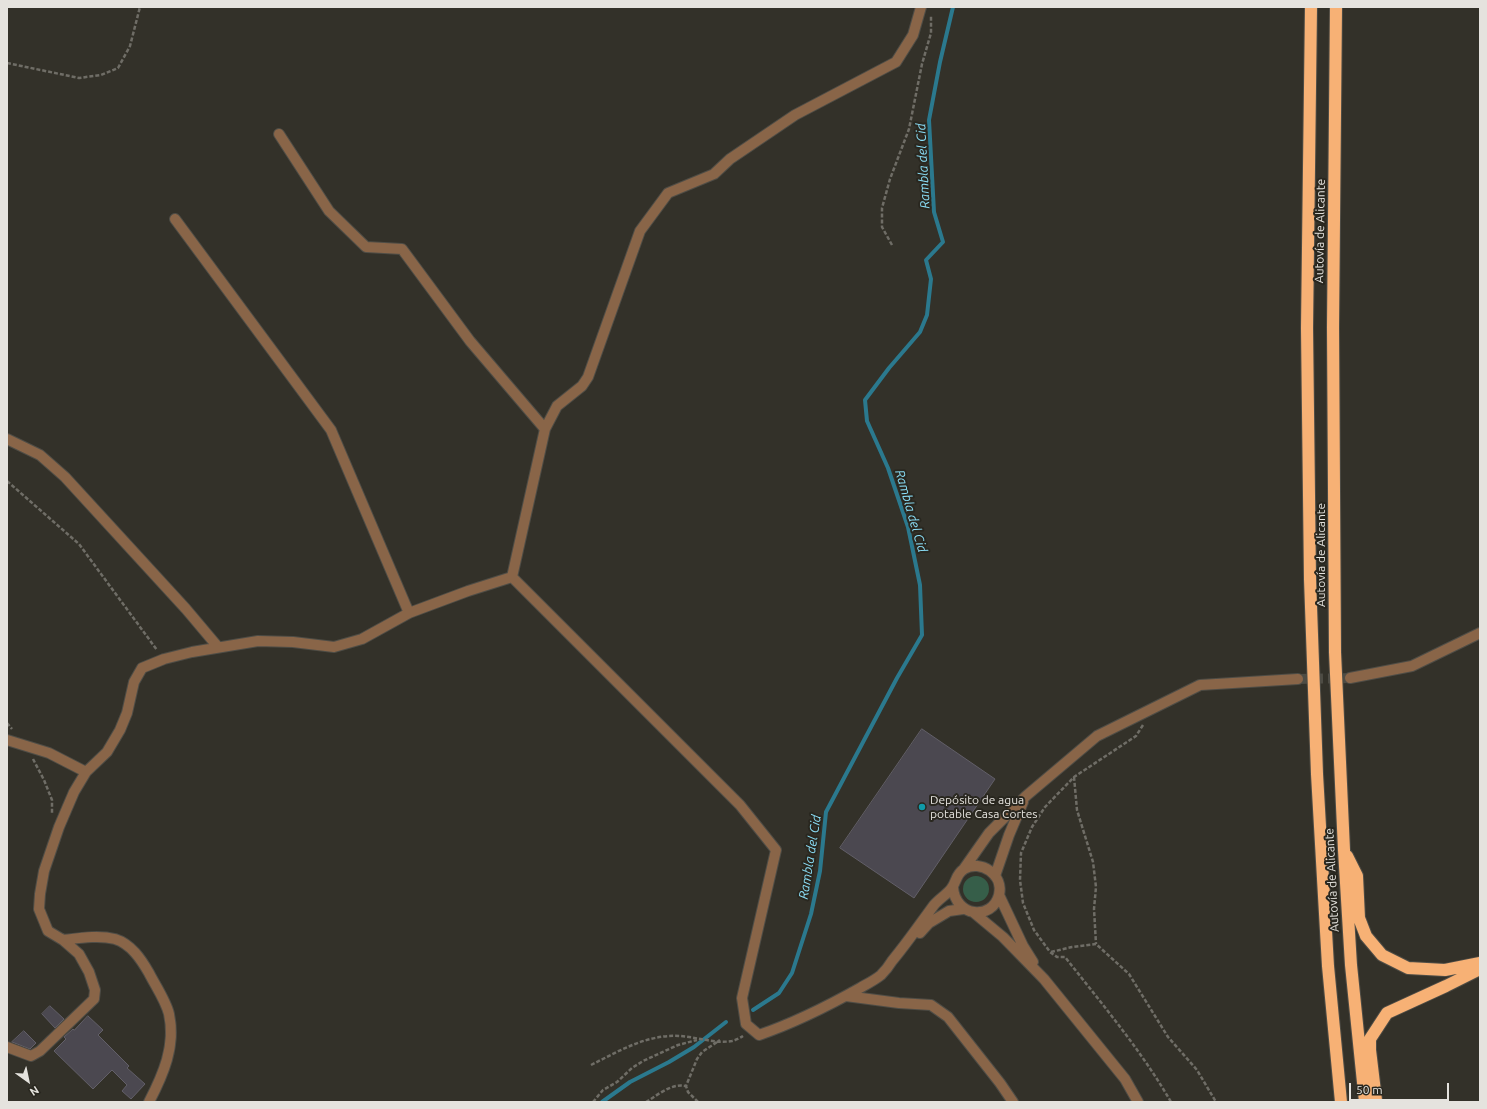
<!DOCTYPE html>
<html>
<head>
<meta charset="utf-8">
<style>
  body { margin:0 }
  #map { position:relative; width:1487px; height:1109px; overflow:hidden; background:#333129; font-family:Ubuntu,sans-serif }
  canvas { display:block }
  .frame { position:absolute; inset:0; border:8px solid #e5e3de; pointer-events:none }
  .north { position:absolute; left:8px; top:1061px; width:40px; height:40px; -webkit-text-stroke:3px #29271f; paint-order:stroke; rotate:147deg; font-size:11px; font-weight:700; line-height:16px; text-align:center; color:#e5e3de }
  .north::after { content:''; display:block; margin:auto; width:14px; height:18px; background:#e5e3de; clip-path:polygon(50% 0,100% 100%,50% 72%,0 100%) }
  .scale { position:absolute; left:1349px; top:1083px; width:100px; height:18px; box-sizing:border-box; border:2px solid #e5e3de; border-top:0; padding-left:5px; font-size:12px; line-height:14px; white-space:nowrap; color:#e5e3de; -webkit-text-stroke:3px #29271f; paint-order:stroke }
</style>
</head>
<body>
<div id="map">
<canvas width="1487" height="1109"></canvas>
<div class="frame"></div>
<div class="north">N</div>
<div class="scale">50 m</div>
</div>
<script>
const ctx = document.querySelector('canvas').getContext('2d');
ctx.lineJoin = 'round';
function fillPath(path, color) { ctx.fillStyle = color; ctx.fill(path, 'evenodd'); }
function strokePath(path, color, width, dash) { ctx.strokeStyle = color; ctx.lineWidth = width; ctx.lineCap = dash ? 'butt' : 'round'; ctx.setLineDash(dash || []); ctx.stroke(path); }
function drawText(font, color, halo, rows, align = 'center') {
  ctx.font = font + ' Ubuntu,sans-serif'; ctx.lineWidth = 4; ctx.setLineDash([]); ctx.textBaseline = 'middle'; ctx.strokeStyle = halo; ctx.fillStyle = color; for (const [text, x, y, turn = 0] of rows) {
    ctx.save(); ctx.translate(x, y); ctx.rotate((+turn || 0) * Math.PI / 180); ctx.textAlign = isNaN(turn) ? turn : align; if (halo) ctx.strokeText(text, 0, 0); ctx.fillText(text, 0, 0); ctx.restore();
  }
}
fillPath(new Path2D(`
  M963 889a13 13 0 1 1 26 0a13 13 0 1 1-26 0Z`), '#365e49');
strokePath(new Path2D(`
  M 753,1010 L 779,993 L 792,973 L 811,914 L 820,871 L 826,812 L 897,678 L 922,635 L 920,585 L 908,527 L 888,468 L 867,421 L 865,400 L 889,368 L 920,332 L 927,315 L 931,279 L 926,260 L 943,242 L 934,212 L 929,120 L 940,62 L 953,7
  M 602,1102 L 630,1082 L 669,1062 L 694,1047 L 726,1022`), '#2b798e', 4);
const building = new Path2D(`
  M 922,729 L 995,779 L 914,898 L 840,848 Z
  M 50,1006 L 64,1019 L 55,1028 L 42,1014 Z
  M 88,1016 L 103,1030 L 98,1035 L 129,1066 L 127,1068 L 145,1084 L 131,1099 L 122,1091 L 127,1085 L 112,1070 L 93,1089 L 54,1051 L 66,1039 L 64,1037 L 73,1029 L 74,1030 Z
  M 24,1031 L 36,1043 L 30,1049 L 12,1042 Z`);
fillPath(building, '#4b4850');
strokePath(building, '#625f68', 1);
strokePath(new Path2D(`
  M 1298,679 L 1350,678`), '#4e4c44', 10, [10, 5]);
const minor = new Path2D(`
  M 279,134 L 329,211 L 366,247 L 402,249 L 470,341 L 545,429
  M 175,219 L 331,430 L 409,613
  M 7,439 L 40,455 L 65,477 L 186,609 L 218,647
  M 512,577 L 545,429 L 557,406 L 582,386 L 588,377 L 640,231 L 668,193 L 714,174 L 730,159 L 795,115 L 896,62 L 913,35 L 921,7
  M 1350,678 L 1412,666 L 1480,633
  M 7,740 L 49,753 L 86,772
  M 963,870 L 989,833 L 1026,796 L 1097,736 L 1200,685 L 1298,679
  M 995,876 L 1009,835 L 1023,802
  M 999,895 L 1023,946 L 1033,962
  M 973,912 L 1003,937 L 1044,979 L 1125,1079 L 1138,1102
  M 920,933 L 929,923 L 949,911 L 963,909
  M 63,940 C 80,938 99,935 115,939 C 131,944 141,959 149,973 C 155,985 166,1001 169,1014 C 176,1046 163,1075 149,1102
  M 846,996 L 899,1003 L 931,1005 L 948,1017 L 1000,1083 L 1013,1102
  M 7,1047 L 31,1056 L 40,1051 L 94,999 L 95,990 L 89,972 L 79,954 L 63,940 L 48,931 L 39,909 L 40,894 L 44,871 L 59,827 L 74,792 L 86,772 L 107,752 L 120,730 L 127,713 L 134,682 L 142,668 L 164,659 L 192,652 L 258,641 L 293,642 L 334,647 L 362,639 L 409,613 L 468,591 L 512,577 L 740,805 L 776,850 L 742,998 L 746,1024 L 759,1035 C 794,1023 828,1006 860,988 C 867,984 875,980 881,975 C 885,971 889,966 892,961 C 907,943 920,924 934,905 C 939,899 946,895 951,889 C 957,882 955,875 964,869 C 981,859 1004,875 999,895 C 992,921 955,917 953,887`);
const highway = new Path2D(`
  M 1311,7 L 1307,328 L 1310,579 L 1317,774 L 1328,966 L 1341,1102
  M 1336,7 L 1333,327 L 1335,652 L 1344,850 L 1351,965 L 1365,1102
  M 1347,856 L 1357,876 L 1359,918 L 1366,936 L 1382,955 L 1408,968 L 1445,970 L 1480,963
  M 1375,1102 L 1376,1100 L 1370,1050 L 1370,1039 L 1387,1013 L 1446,986 L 1480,969`);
strokePath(minor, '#4f4d46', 12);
strokePath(highway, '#4f4d46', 14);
strokePath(new Path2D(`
  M 7,63 L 79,78 L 101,75 L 118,68 L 130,46 L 140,7
  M 892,245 L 882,227 L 882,208 L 890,179 L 909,129 L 922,64 L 931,33 L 931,15
  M 7,481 L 79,544 L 157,650
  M 7,723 L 12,729
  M 1143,725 L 1136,736 L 1074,777 L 1045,807 L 1032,827 L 1021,853 L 1020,880 L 1023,903 L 1034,930 L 1050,952 L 1057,957 L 1065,957 C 1102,1004 1141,1050 1171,1102
  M 33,759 L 44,780 L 52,800 L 52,814
  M 1074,777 L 1077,810 L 1093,862 L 1096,887 L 1094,909 L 1096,944
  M 1051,952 L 1072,947 L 1096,944 L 1129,974 L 1168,1037 L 1197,1070 L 1216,1102
  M 591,1065 C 619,1051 647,1034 680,1036 C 697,1037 715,1044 732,1041 C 736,1040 740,1038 743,1036
  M 593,1102 L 603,1090 L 617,1082 L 632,1068 L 643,1061 L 678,1045 L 697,1040
  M 646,1102 C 658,1095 671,1083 686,1086
  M 698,1102 L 688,1092 L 686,1086 L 697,1059 L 702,1052 L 720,1040`), '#6f6d66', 2.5, [4, 2]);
strokePath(minor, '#896548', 10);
strokePath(highway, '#f7b175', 12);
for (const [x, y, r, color] of [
  [922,807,4,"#0f9aa8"]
]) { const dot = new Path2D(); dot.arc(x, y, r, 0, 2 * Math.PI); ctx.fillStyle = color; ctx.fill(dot); strokePath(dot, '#29271f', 1.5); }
drawText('12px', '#e5e3de', '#29271f', [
  ["Autovía de Alicante",1320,231,-89],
  ["Autovía de Alicante",1321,555,-90],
  ["Autovía de Alicante",1332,880,-93]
]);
drawText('12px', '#e5e3de', '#29271f', [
  ["Depósito de agua",930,800],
  ["potable Casa Cortes",930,814]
], 'left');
drawText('italic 13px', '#8bdff8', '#29271f', [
  ["Rambla del Cid",923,166,-93],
  ["Rambla del Cid",911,511,74],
  ["Rambla del Cid",810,857,-81]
]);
</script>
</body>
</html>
